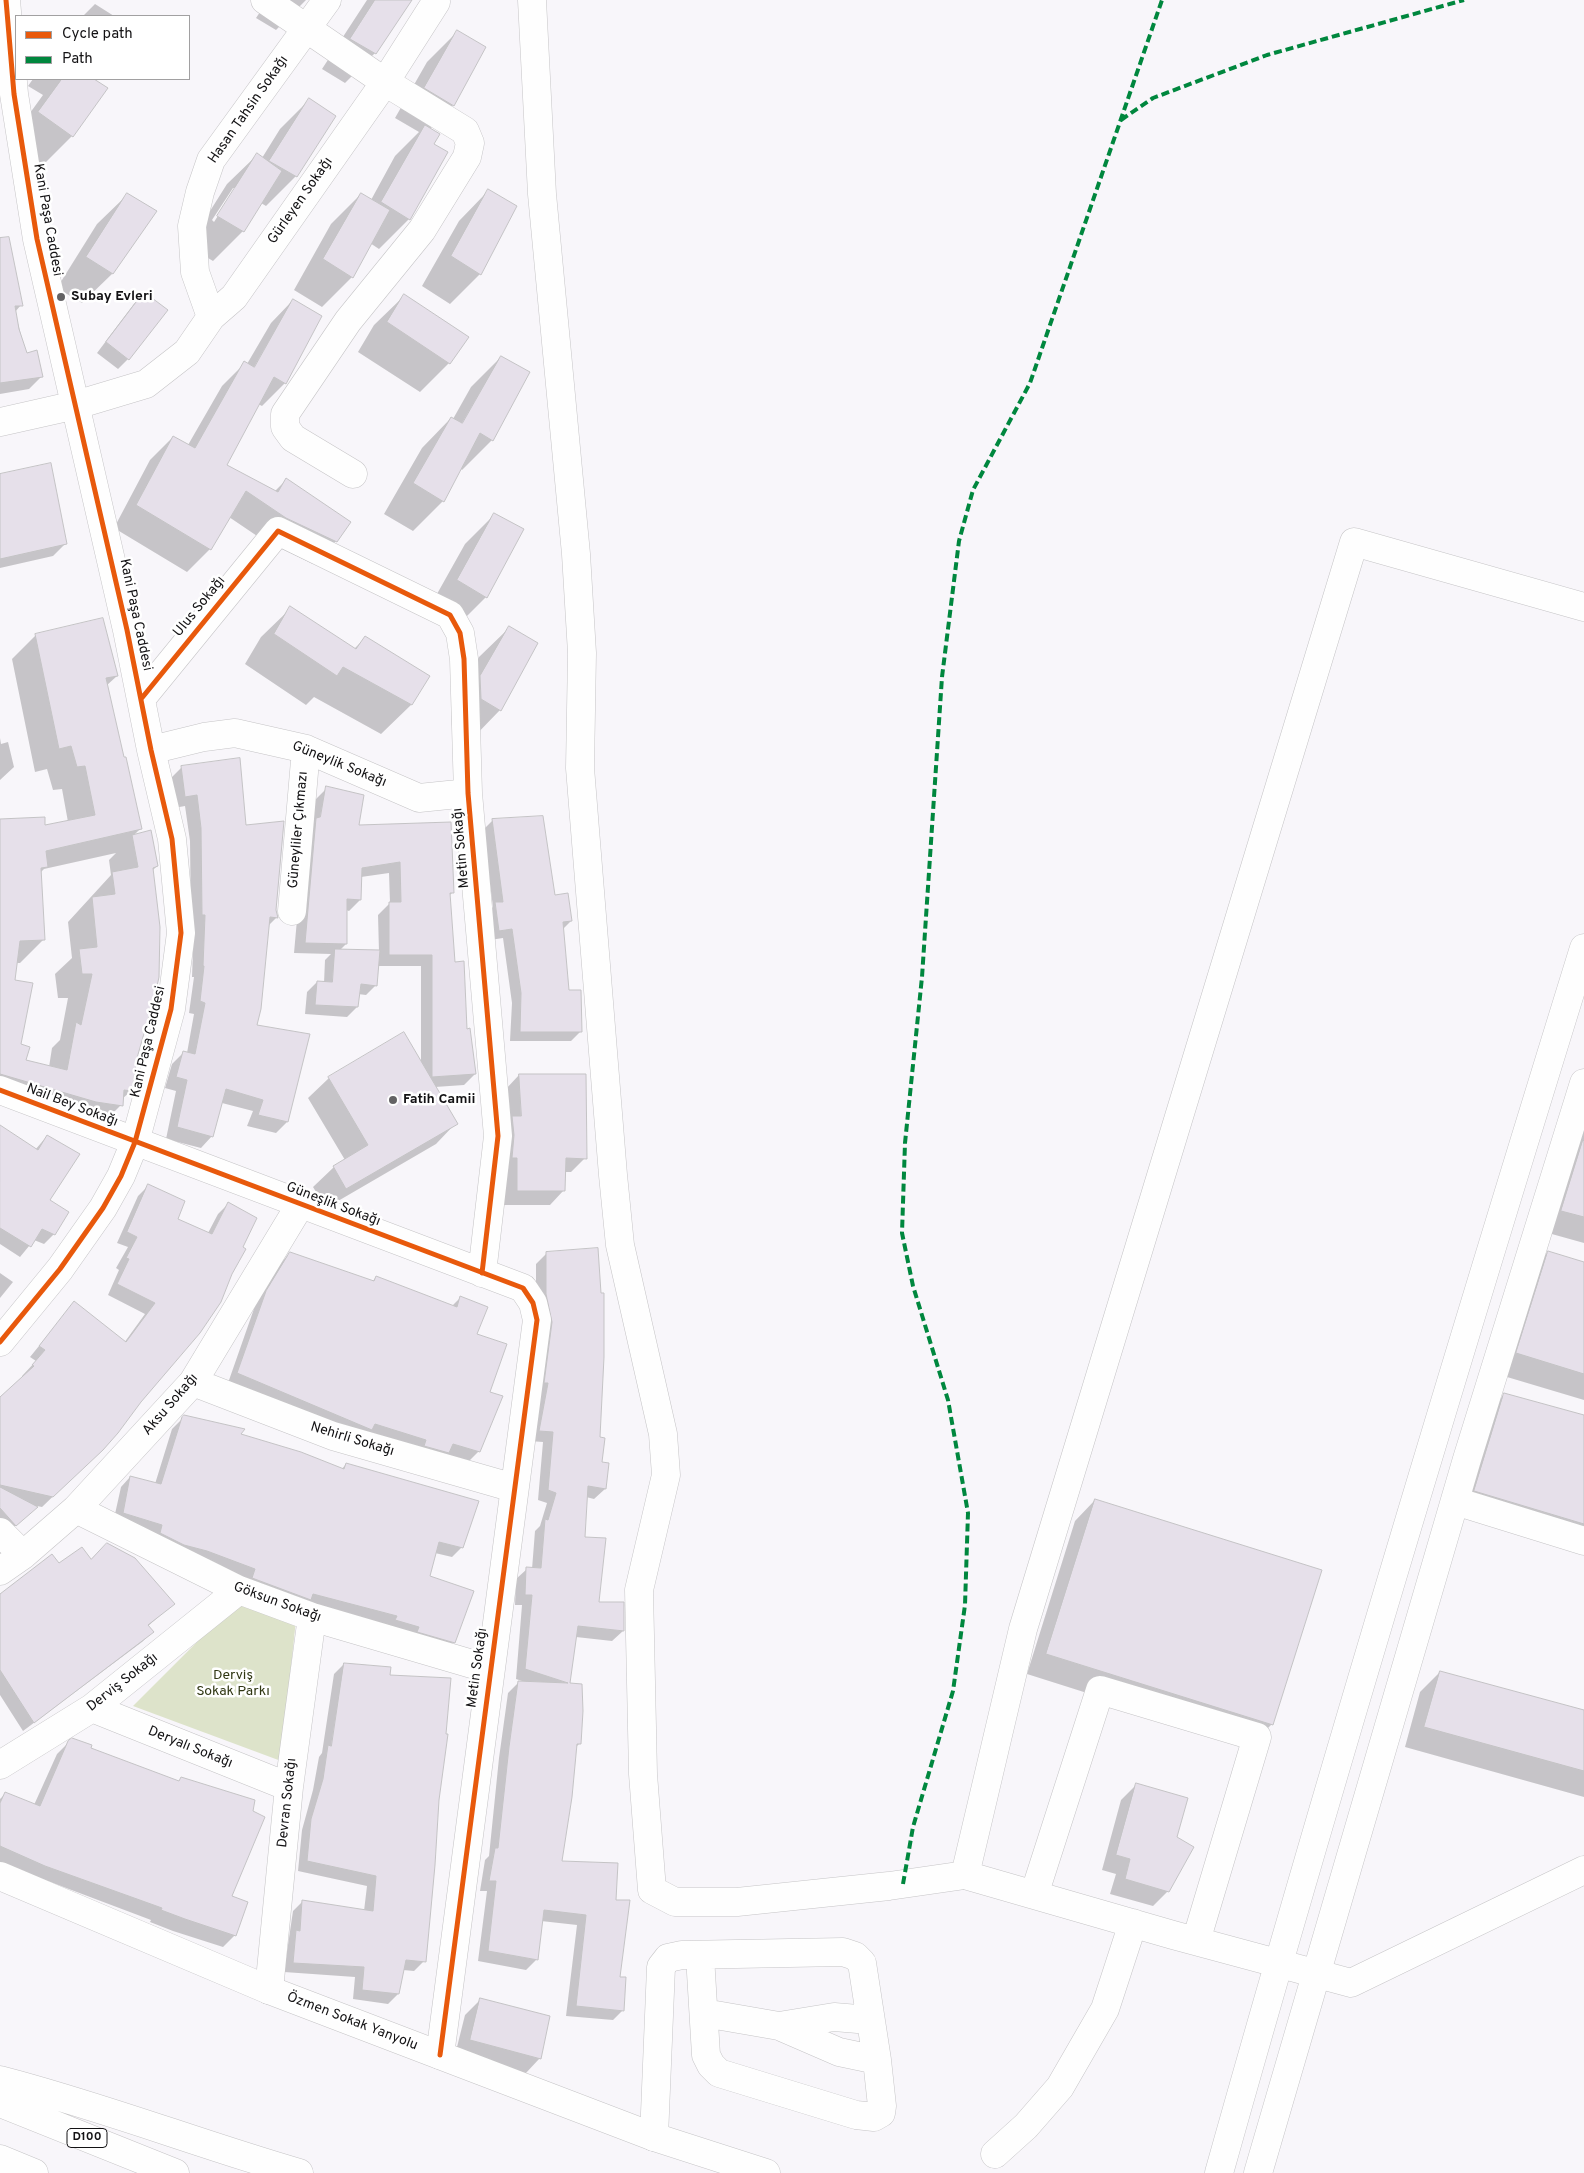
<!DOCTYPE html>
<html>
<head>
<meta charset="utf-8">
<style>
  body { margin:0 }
  #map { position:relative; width:1584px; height:2173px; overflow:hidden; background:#f8f6fa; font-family:Overpass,sans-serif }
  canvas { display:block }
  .legend { position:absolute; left:15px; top:15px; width:175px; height:65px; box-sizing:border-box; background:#fff; border:1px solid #a1a0a1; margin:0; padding:6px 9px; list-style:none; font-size:15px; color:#131214 }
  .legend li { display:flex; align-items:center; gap:10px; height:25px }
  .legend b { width:25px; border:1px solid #a1a0a1 }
</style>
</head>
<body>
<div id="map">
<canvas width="1584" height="2173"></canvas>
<ul class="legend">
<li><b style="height:6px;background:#e8590c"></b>Cycle path</li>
<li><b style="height:6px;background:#00873e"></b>Path</li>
</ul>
</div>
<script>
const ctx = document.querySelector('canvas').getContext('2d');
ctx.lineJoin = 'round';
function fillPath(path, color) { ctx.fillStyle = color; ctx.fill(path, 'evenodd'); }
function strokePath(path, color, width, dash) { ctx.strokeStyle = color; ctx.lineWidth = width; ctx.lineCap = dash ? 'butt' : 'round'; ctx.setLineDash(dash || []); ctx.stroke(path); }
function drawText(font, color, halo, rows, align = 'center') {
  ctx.font = font + ' Overpass,sans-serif'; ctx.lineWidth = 5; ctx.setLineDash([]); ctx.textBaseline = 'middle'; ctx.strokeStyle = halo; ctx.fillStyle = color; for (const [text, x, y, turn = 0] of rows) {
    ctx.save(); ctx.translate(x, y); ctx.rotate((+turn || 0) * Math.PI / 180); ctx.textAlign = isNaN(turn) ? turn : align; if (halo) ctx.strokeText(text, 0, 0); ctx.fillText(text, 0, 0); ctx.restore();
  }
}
fillPath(new Path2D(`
  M 236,1603 L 296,1620 L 281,1761 L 133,1706 Z`), '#dde3ca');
fillPath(new Path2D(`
  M 268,0 L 306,0 L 276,30 L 256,18 Z
  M 367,0 L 410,0 L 375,53 L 345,83 L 322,69 Z
  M 95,4 L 114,16 L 83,16 Z
  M 457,32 L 453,105 L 430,129 L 433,144 L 409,219 L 379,249 L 370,243 L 352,277 L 322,307 L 294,290 L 331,224 L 361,194 L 371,200 L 395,156 L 419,132 L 395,118 L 427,62 Z
  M 33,79 L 94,79 L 107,88 L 72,136 L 42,166 L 9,142 L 43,95 L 28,86 Z
  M 309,100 L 296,176 L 266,206 L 261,203 L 243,231 L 213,261 L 188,246 L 227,184 L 257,155 L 262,158 L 280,129 ZM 233,188 L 236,188 L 214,222 L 212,220 Z
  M 488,191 L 480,274 L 450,304 L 422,286 L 459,221 Z
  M 127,195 L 155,211 L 112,274 L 82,303 L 57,288 L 97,224 Z
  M 0,254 L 21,305 L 15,312 L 26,354 L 41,377 L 29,389 L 0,394 Z
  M 144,294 L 128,359 L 118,369 L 97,353 L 134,304 Z
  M 404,296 L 449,363 L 420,392 L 358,352 L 374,325 Z
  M 293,300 L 285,383 L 262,406 L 258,404 L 225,465 L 275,491 L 286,480 L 350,522 L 336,541 L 313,564 L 263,540 L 229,517 L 210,549 L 187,572 L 114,528 L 150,460 L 173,437 L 188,445 L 222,386 L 245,363 L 247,364 L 271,323 Z
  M 501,357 L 492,440 L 462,470 L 460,468 L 443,501 L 413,531 L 384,514 L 422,448 L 451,418 L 453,419 L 471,387 Z
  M 0,475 L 66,543 L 53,556 L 0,568 Z
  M 495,514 L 522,530 L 486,597 L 456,627 L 428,610 L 465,544 Z
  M 291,608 L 354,649 L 365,638 L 428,677 L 411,705 L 381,734 L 314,697 L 306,705 L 245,664 L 261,637 Z
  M 509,628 L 500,710 L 471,740 L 452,728 L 451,707 L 479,657 Z
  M 36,635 L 117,676 L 106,686 L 140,829 L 133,836 L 157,866 L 152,871 L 136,1058 L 131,1091 L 122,1099 L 121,1105 L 97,1129 L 71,1126 L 0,1105 L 0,820 L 44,827 L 68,822 L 62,789 L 53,790 L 47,769 L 35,772 L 12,659 ZM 116,853 L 109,860 L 111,875 L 68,922 L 72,958 L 55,974 L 58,998 L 68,998 L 60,1040 L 52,1048 L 49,1067 L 25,1060 L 19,1045 L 14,981 L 16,963 L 20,963 L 44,939 L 40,873 L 44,869 Z
  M 0,738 L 1,744 L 8,742 L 14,767 L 0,780 Z
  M 238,759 L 245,826 L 277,917 L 268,926 L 255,1026 L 287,1122 L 276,1133 L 247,1126 L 253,1111 L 222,1103 L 212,1136 L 201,1148 L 166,1139 L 176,1091 L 165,1088 L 172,1064 L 184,1052 L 187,1053 L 194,1014 L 189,1013 L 194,977 L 192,977 L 194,926 L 191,926 L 190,841 L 185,806 L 174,808 L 170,779 L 181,768 Z
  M 327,788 L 357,827 L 453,892 L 449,896 L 454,963 L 475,1074 L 464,1085 L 435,1087 L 456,1123 L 436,1144 L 326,1208 L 313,1187 L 334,1167 L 345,1160 L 308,1098 L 329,1078 L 403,1034 L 421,1064 L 421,966 L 377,966 L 376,985 L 366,995 L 358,994 L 357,1007 L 347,1017 L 305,1014 L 307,992 L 317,982 L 324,983 L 325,960 L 331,954 L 294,953 L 305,830 L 310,825 L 316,799 ZM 389,873 L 390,903 L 378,915 L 379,952 L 340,950 L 346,944 L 346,910 L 349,911 L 360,900 L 361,877 Z
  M 493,820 L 571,921 L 563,929 L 568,992 L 581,1031 L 571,1041 L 510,1041 L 512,1003 L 503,938 L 490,940 L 486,914 L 493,907 L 483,830 Z
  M 519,1075 L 585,1158 L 571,1172 L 564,1172 L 564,1190 L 550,1205 L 503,1205 L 505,1090 Z
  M 1584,1120 L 1584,1243 L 1541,1231 Z
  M 0,1126 L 35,1150 L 47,1136 L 48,1200 L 54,1234 L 44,1244 L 34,1240 L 20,1257 L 0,1244 Z
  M 148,1186 L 177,1219 L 208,1233 L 218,1214 L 228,1204 L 256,1218 L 91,1460 L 42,1507 L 37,1506 L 5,1535 L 0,1530 L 0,1399 L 24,1377 L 22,1376 L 36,1361 L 30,1357 L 74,1303 L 124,1343 L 145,1314 L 108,1295 L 119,1270 L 116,1268 L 128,1247 L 117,1243 L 138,1196 Z
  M 1548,1252 L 1584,1263 L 1584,1400 L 1497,1374 L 1528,1273 Z
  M 290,1253 L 372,1282 L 376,1277 L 452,1306 L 460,1298 L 488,1392 L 479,1451 L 468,1462 L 366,1434 L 228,1383 L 256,1303 L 280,1264 Z
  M 546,1254 L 598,1438 L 605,1489 L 594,1499 L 586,1497 L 584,1538 L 597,1603 L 622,1604 L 623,1631 L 612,1641 L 576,1637 L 569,1685 L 579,1744 L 575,1748 L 561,1863 L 615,1901 L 619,1978 L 623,2010 L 613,2020 L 566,2016 L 577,1925 L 541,1921 L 536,1960 L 526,1970 L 478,1961 L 487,1891 L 480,1891 L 485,1860 L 489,1856 L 499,1758 L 508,1693 L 519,1682 L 525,1682 L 516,1679 L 522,1605 L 515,1605 L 516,1579 L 527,1569 L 532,1569 L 535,1531 L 540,1526 L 547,1503 L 538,1500 L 543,1442 L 529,1441 L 536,1305 L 536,1264 Z
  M 0,1273 L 13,1282 L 0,1298 Z
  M 1504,1395 L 1584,1416 L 1584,1549 L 1455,1511 L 1484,1415 Z
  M 185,1416 L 341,1470 L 346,1464 L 462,1547 L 452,1557 L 435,1553 L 428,1576 L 453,1642 L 443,1652 L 306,1604 L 113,1523 L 121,1487 L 130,1477 L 155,1484 L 172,1429 Z
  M 1095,1500 L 1272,1724 L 1251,1745 L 1027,1674 L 1075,1521 Z
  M 91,1561 L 173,1604 L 147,1627 L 152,1632 L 142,1642 L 23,1731 L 0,1695 L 0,1598 Z
  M 344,1664 L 388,1677 L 438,1799 L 424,1961 L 414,1971 L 403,1970 L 398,1994 L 388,2004 L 353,1999 L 355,1977 L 284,1972 L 293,1911 L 303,1901 L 364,1911 L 367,1886 L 298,1871 L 302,1830 L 313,1790 L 319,1757 L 322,1753 L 334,1674 Z
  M 1440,1672 L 1584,1712 L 1584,1797 L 1405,1747 L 1420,1692 Z
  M 69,1742 L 178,1782 L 181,1779 L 251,1812 L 231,1896 L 235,1935 L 223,1947 L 173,1931 L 150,1922 L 151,1920 L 0,1863 L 0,1799 L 5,1794 L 34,1805 L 57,1754 Z
  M 1136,1785 L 1168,1891 L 1153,1906 L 1110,1894 L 1116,1874 L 1102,1870 L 1121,1800 Z
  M 480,2000 L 540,2058 L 525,2074 L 455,2055 L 465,2015 Z`), '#0003');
const building = new Path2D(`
  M 375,0 L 412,0 L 376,54 L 350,39 Z
  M 457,30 L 486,47 L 454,106 L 424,88 Z
  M 62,79 L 94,79 L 108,88 L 73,137 L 38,112 Z
  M 309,98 L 336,116 L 297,177 L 269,161 Z
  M 425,125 L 440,134 L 434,144 L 448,152 L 410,220 L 381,202 Z
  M 257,153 L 282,171 L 244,232 L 217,216 Z
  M 488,189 L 517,206 L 481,275 L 451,256 Z
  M 127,193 L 157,211 L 113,274 L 86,257 Z
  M 361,193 L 390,210 L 353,278 L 323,259 Z
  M 9,237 L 23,306 L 15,306 L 19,329 L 27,353 L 37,350 L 43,377 L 0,383 L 0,238 Z
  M 144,292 L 168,310 L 129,360 L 106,342 Z
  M 404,294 L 469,337 L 450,364 L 387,322 Z
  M 293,299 L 322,316 L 286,384 L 274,377 L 227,465 L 278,492 L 286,478 L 351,522 L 337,542 L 286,518 L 246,491 L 211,550 L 136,505 L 173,436 L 195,448 L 244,361 L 254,367 Z
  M 501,356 L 530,372 L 493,441 L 480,433 L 444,502 L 413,483 L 451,417 L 462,423 Z
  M 51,463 L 67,544 L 0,559 L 0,474 Z
  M 494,513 L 524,529 L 487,598 L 457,580 Z
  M 290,606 L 356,649 L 365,636 L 430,676 L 412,705 L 343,667 L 337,676 L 274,634 Z
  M 103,618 L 118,676 L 106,678 L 124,757 L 126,757 L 142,829 L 46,851 L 48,867 L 41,868 L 45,940 L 20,941 L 15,980 L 33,983 L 21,1044 L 30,1047 L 26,1060 L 67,1070 L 76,1022 L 81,1025 L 92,974 L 82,974 L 79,949 L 97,947 L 92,897 L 115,894 L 112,872 L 138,867 L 132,835 L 151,830 L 158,866 L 153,868 L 160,927 L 159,977 L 152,1009 L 151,1009 L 137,1058 L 132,1091 L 124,1090 L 123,1106 L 96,1102 L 0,1074 L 0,819 L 45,817 L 45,825 L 95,815 L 85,766 L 77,767 L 71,746 L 59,749 L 35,634 Z
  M 509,626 L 538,643 L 501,711 L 481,699 L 480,676 Z
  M 240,758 L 246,825 L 284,821 L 276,910 L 278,918 L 270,917 L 261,1009 L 257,1025 L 310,1034 L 288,1122 L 258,1115 L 263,1100 L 226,1089 L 213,1137 L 177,1127 L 187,1080 L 176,1077 L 183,1051 L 195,1054 L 205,1003 L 200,1001 L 204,966 L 203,966 L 205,915 L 202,915 L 201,828 L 197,795 L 185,797 L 181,766 Z
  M 326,786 L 364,795 L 359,825 L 451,822 L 454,893 L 450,893 L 455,962 L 464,961 L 467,1029 L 470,1028 L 476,1074 L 432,1077 L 432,955 L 389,955 L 389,902 L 401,902 L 400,862 L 362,868 L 361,900 L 347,899 L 347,944 L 305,943 L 316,818 L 320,817 Z
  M 543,816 L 555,895 L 568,893 L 572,921 L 563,922 L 569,990 L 581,990 L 582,1032 L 520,1032 L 521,993 L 512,929 L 499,931 L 495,902 L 503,902 L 492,819 Z
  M 335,949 L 380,950 L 377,986 L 361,984 L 358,1007 L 315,1005 L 317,981 L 332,982 Z
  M 404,1032 L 458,1124 L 346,1189 L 333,1166 L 368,1145 L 328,1077 Z
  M 519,1074 L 586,1074 L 587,1159 L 566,1158 L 565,1191 L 517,1191 L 517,1158 L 512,1158 L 514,1135 L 512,1116 L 521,1116 Z
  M 0,1125 L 38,1150 L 47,1135 L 80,1154 L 50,1200 L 69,1212 L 55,1235 L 42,1229 L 31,1247 L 0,1228 Z
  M 1583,1140 L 1584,1141 L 1584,1217 L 1561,1211 Z
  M 148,1184 L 185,1201 L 178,1219 L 212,1234 L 228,1202 L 257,1218 L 243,1247 L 246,1249 L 232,1274 L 221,1302 L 200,1333 L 141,1402 L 118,1433 L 103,1450 L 53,1497 L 0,1485 L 0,1397 L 34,1366 L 32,1365 L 45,1350 L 39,1346 L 74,1301 L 126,1342 L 155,1303 L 117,1284 L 129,1259 L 126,1258 L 137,1237 L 127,1232 Z
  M 598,1248 L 601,1293 L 604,1293 L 604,1357 L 600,1437 L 605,1438 L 602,1462 L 609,1463 L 606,1489 L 588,1486 L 585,1537 L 606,1538 L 599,1602 L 624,1602 L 624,1631 L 578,1626 L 570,1683 L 582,1684 L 583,1711 L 581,1744 L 577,1744 L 572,1797 L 562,1861 L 618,1863 L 616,1900 L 630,1900 L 620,1977 L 626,1977 L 624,2011 L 576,2006 L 586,1915 L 544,1910 L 538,1960 L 488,1951 L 496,1881 L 489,1881 L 495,1848 L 498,1848 L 509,1747 L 518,1681 L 568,1683 L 525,1669 L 532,1595 L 525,1595 L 526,1567 L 541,1568 L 545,1519 L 548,1520 L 556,1493 L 548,1490 L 553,1432 L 539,1431 L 548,1383 L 544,1383 L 552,1322 L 546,1294 L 546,1252 Z
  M 1548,1251 L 1584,1262 L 1584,1374 L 1516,1353 Z
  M 290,1252 L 374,1281 L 376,1276 L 457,1307 L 460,1296 L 488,1307 L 477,1334 L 507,1344 L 490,1392 L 503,1396 L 480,1452 L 453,1444 L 449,1453 L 424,1446 L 426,1440 L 375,1424 L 372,1430 L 237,1373 L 266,1291 Z
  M 1504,1393 L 1584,1415 L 1584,1524 L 1474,1491 Z
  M 184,1415 L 245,1429 L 241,1434 L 301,1452 L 344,1469 L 346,1463 L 479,1501 L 463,1548 L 439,1542 L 430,1576 L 474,1591 L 455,1643 L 417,1632 L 419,1627 L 395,1620 L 397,1616 L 313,1594 L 311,1600 L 252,1578 L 255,1569 L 207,1551 L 184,1545 L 160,1533 L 162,1525 L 123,1513 L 130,1476 L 161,1484 L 182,1417 Z
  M 0,1487 L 38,1507 L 16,1526 L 0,1508 Z
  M 1095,1499 L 1322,1570 L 1273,1725 L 1046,1654 Z
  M 107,1543 L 135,1558 L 175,1604 L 148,1625 L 154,1632 L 34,1723 L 0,1670 L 0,1594 L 52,1554 L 59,1563 L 82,1547 L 91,1559 Z
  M 344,1663 L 391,1667 L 390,1675 L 451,1678 L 446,1734 L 448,1734 L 439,1800 L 435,1865 L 426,1962 L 406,1960 L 399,1994 L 362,1990 L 364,1967 L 293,1963 L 296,1930 L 300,1931 L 302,1900 L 373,1911 L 376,1876 L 307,1861 L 311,1819 L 323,1779 L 328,1745 L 331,1746 Z
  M 1440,1671 L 1584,1710 L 1584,1771 L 1424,1727 Z
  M 72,1738 L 92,1745 L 91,1748 L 179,1781 L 181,1777 L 255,1800 L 253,1811 L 265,1817 L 232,1896 L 248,1902 L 236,1936 L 185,1919 L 161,1910 L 162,1908 L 45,1866 L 0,1846 L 0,1803 L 5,1792 L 40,1806 L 68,1741 Z
  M 1136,1783 L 1188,1798 L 1177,1837 L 1194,1847 L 1169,1892 L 1125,1879 L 1130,1859 L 1116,1855 Z
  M 480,1998 L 550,2016 L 541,2059 L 470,2040 Z`);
fillPath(building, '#e6e0ea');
strokePath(building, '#c4c3c5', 1);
const minor = new Path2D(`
  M 265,0 L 385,82 L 465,131 L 470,143 L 467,157 L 422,230 L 348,321 L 285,414 L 285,427 L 293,438 L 353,474
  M 532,0 L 542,194 L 576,554 L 582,653 L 580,768 L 613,1175 L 620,1245 L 663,1434 L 666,1475 L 639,1590 L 643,1774 L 652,1890 L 675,1902 L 737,1902 L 889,1886 L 965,1875 L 1173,1935 L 1351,1983 L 1584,1870
  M 211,317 L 195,272 L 192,226 L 200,192 L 211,160 L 327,0
  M 0,422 L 76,405 L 146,384 L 187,352 L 211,317 L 234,297 L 385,82 L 436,2
  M 141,699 L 278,531 L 450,615 L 460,633 L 464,659 L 468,793 L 498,1136 L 482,1273
  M 151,750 L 204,737 L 235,733 L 306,749 L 419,798 L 468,793
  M 292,911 L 306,749
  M 0,1090 L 523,1288 L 533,1303 L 537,1320 L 440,2055
  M 0,1342 L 60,1269 L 103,1208 L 121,1176 L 135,1142 L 171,1009 L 181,933 L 172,839 L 151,750 L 127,630 L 37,239 L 14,94 L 6,0
  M 193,1382 L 333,1436 L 514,1488
  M 1455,1501 L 1584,1541
  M 76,1509 L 239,1590 L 312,1617 L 489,1669
  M 0,1532 L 23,1555
  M 0,1571 L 23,1555 L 76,1509 L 193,1382 L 300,1205
  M 92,1708 L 289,1787
  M 0,1765 L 92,1708 L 239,1590
  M 965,1875 L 1023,1629 L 1354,542 L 1584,607
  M 1034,1895 L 1100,1690 L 1257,1737 L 1196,1941
  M 269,1990 L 289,1787 L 312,1617
  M 704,2013 L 779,2026 L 839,2052 L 877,2060
  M 779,2026 L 834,2017 L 870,2020
  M 654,2137 L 661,1967 L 668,1958 L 682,1955 L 843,1952 L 855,1956 L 862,1963 L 877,2060 L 882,2106 L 881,2113 L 874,2117 L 856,2115 L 719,2073 L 711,2065 L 706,2055 L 700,1956
  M 995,2154 L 1026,2126 L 1060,2087 L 1105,2009 L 1133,1923
  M 1219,2173 C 1334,1763 1458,1355 1584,948
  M 1258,2173 L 1467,1459 L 1584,1083`);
const major = new Path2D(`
  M 0,1876 L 269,1990 L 654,2137 L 766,2173`);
const highway = new Path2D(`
  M 0,2080 C 101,2106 199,2144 299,2173
  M 0,2103 L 175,2173
  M 0,2159 L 34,2173`);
strokePath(minor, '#c5c4c6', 29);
strokePath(major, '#c5c4c6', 29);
strokePath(highway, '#c5c4c6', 29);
strokePath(minor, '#fefefe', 28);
strokePath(major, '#fefefe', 28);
strokePath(highway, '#fefefe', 28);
strokePath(new Path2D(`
  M 1121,120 L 1153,98 L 1267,55 L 1464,0
  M 903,1884 L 913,1827 L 953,1691 L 965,1605 L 968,1513 L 948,1400 L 913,1286 L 902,1233 L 905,1143 L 922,977 L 942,677 L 959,541 L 973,490 L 1030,383 L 1162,0`), '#00873e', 4, [8, 4]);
strokePath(new Path2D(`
  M 141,699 L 278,531 L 450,615 L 460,633 L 464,659 L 468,793 L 498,1136 L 482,1273
  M 0,1090 L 523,1288 L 533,1303 L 537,1320 L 440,2055
  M 0,1342 L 60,1269 L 103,1208 L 121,1176 L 135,1142 L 171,1009 L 181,933 L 172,839 L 151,750 L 127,630 L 37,239 L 14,94 L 6,0`), '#e8590c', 5);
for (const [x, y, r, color] of [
  [61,297,5,"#636264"],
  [393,1100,5,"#636264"]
]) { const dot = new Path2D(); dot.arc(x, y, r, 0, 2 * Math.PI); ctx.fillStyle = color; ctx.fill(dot); strokePath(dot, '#fff', 2); }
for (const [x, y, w] of [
  [87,2138,40]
]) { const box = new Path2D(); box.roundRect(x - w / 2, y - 9.5, w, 19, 4); ctx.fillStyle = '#fff'; ctx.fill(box); strokePath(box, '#131214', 1); }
drawText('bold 12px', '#131214', null, [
  ["D100",87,2138]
]);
drawText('14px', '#131214', '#fff', [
  ["Hasan Tahsin Sokağı",249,110,-55],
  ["Gürleyen Sokağı",301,201,-55],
  ["Kani Paşa Caddesi",47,220,80],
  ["Ulus Sokağı",200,607,-51],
  ["Kani Paşa Caddesi",135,615,78],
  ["Güneylik Sokağı",339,765,22],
  ["Güneyliler Çıkmazı",299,830,-85],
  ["Metin Sokağı",462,848,-95],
  ["Kani Paşa Caddesi",149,1042,-77],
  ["Nail Bey Sokağı",72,1106,21],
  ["Güneşlik Sokağı",333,1205,21],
  ["Aksu Sokağı",171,1405,-49],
  ["Nehirli Sokağı",352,1440,17],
  ["Göksun Sokağı",277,1603,20],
  ["Metin Sokağı",478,1668,-82],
  ["Derviş Sokağı",123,1683,-38],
  ["Deryalı Sokağı",190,1748,22],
  ["Devran Sokağı",288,1803,-84],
  ["Özmen Sokak Yanyolu",352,2022,21]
]);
drawText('bold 14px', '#131214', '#fff', [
  ["Subay Evleri",71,297],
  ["Fatih Camii",403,1100]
], 'left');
drawText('14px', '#303713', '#fff', [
  ["Derviş",233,1676],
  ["Sokak Parkı",233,1692]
]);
</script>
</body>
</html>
